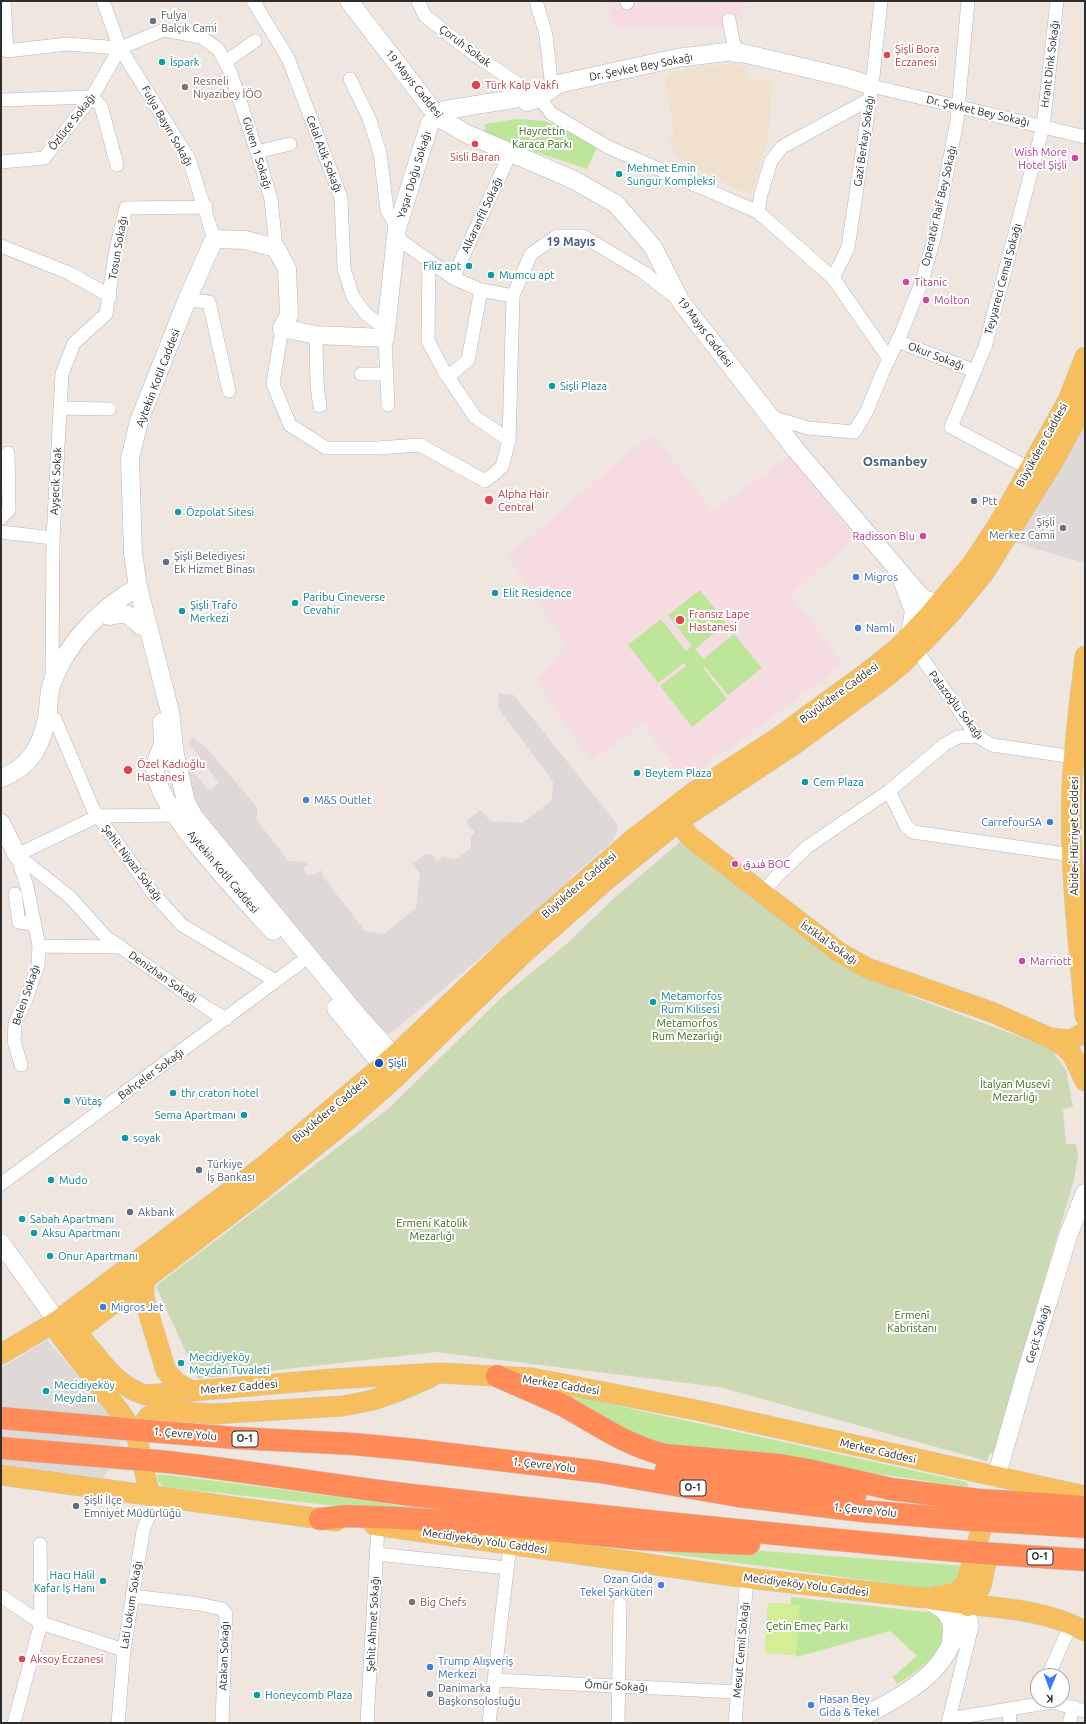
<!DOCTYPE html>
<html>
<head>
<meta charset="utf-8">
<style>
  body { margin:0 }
  #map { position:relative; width:1086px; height:1724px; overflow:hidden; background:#eee6df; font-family:Ubuntu,sans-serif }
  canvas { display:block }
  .frame { position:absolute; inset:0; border:2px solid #2d2d2d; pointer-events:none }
  .north { position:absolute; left:1030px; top:1668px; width:40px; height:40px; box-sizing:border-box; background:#fff; border:1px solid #ababab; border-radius:50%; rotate:181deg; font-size:11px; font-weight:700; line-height:16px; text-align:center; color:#2d2d2d }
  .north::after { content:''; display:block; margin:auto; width:14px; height:18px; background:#3b79ff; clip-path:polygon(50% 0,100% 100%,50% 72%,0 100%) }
</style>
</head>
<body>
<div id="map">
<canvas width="1086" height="1724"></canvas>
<div class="frame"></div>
<div class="north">K</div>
</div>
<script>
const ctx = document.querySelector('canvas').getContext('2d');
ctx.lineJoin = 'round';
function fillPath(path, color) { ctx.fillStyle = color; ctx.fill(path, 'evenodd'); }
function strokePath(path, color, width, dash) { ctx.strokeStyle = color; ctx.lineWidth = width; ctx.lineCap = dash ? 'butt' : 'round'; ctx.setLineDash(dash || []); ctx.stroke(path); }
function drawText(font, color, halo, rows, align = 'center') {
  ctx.font = font + ' Ubuntu,Vazirmatn,sans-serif'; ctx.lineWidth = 4; ctx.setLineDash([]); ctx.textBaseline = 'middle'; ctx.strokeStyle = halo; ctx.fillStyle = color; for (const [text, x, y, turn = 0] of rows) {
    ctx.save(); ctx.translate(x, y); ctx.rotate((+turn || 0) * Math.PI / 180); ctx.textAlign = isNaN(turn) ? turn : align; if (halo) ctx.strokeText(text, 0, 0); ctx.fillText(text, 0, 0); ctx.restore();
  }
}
fillPath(new Path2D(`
  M 735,63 L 745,68 L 751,81 L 772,80 L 768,138 L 752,193 L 734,188 L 678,157 L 668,141 L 674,134 L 665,76 L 684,69 Z`), '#f0e0ce');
fillPath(new Path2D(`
  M 606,1 L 746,1 L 733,29 L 615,29 Z
  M 652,433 L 712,511 L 792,454 L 855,539 L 791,594 L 843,665 L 685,781 L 643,724 L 591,761 L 535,680 L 567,645 L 508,556 Z`), '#f5dce1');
fillPath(new Path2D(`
  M 517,119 L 545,121 L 599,142 L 587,169 L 484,135 L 485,124 Z
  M 700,590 L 726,623 L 695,649 L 703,659 L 734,634 L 762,668 L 728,695 L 705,667 L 703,668 L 727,699 L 692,727 L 660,686 L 686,666 L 684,663 L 658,683 L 628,645 L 661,619 L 686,651 L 692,646 L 668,615 Z
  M 555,1392 L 966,1482 L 969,1487 L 652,1442 Z
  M 158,1474 C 256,1485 353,1500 450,1512 L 449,1518 L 163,1487 L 158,1481 Z
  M 590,1543 L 723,1548 L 966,1566 L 964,1576 L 945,1589 L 924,1588 Z
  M 791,1597 L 935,1613 C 962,1640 920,1671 897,1684 L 893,1677 L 917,1656 L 890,1631 L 796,1657 L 796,1655 L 765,1653 L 768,1603 L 791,1604 Z`), '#bee69a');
fillPath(new Path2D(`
  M 680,842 L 820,948 L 913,997 L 1050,1048 L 1066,1070 L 1073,1107 L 1063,1109 L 1066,1144 L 1076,1144 L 1078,1157 L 1073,1183 L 993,1454 L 990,1453 L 987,1461 L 719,1387 L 436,1352 L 198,1379 L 156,1286 L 388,1109 L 502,997 L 570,941 L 613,899 Z`), '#cbd9b5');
fillPath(new Path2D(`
  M 768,1603 L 800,1605 L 796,1655 L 765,1653 Z`), '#d4ee95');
fillPath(new Path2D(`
  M 1085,422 L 1085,563 L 1013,542 L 1078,438 Z
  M 499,693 L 514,695 L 616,823 L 618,827 L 613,841 L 577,872 L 551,898 L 396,1029 L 390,1033 L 382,1033 L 195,809 L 183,761 L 210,791 L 219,783 L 188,742 L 193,738 L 205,746 L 257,807 L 257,820 L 288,861 L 305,862 L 307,865 L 303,869 L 308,875 L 315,874 L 322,870 L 322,875 L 365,931 L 384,934 L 416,908 L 420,873 L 412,864 L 426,854 L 431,854 L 438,861 L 443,857 L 455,860 L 471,848 L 471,836 L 475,832 L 467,824 L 468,819 L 481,810 L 490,821 L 522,823 L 552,800 L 553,781 L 498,708 Z
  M 47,1340 L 111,1413 L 121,1439 L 116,1458 L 103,1478 L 1,1464 L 1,1368 Z`), '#ded9d6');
const street = new Path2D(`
  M 4,1 L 7,51 L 67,44 L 120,48 L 164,30 L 201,37 L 218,49 L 230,71 L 257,152 L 271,199 L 276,248
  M 103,1 L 120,48 L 189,159 L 214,239
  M 253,1 L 288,58 L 341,198 L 344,269 L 353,297 L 366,314 L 386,329
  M 418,1 L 425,16 L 475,55 L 539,98 L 552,114 L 608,147 L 758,212 L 833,278 L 889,359
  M 536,1 L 546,35 L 552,89
  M 627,1 L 627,3
  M 729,20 L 736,56
  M 225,62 L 255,41
  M 350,79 L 369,118 L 380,153 L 387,210 L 397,228
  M 872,86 L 1085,137
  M 92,97 L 101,106 L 117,165
  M 2,100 L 92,97
  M 257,152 L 290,144
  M 1,162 L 44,158 L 92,97 L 120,48
  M 758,212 L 761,194 L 771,161 L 782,147 L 870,99
  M 396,237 L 453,278 L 481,290 L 513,296
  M 1,246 L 69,273 L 110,296
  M 429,260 L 428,341 L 444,371 L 475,417 L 509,440
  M 453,278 L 511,152
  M 833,278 L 848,248 L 872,86 L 881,1
  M 187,300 L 209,302 L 229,391
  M 282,328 L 273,384 L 290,425 L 326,448 L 378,448 L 420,445 L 485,481 L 502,467 L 509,440 L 513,296 L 531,254 L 557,236 L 583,236 L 643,272 L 678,299
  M 316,335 C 317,359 315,383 320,406
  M 385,338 L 388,405
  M 897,341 L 975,371
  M 361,374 L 387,374
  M 448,377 L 468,360 L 481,290
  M 60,408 L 109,409
  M 771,417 L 808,428 L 854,432 L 867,411 L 881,376 L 902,331 L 922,281 L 935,235 L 957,121 L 968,1
  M 1030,469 L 951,427 L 985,347 L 1043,127 L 1057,1
  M 1,518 L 9,510 L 8,453
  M 1,532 L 53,538
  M 917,651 L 977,736 L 992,745 L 1074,757
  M 52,679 L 53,538 L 62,374 L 74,343 L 106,314 L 116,249 L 126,208 L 206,207
  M 55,719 L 93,809 L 152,892 L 182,925 L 276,981
  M 889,791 L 906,826 L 913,832 L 1072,855
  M 17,855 L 70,897 L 106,937 L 207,1008 L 226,1019
  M 17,855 L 27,887 L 39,946 L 38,965 L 25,1002 L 15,1023 L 14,1041 L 21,1065
  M 17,855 L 98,816 L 176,815
  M 763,892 L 776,877 L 807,847 L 889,791 L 945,744 L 958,737 L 977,736
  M 15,894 L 19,922 L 33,924
  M 39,946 L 121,947
  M 1,1184 L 300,963
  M 377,1554 L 507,1568
  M 1,1596 L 41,1623 L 124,1650
  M 132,1596 L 199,1604 L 222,1609 L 226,1614 L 222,1723
  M 1048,1676 L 1071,1624
  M 494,1680 L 737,1692
  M 1009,1710 L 1010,1723
  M 949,1719 L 1052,1702 L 1085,1711
  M 14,1723 L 41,1623 L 40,1544
  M 118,1723 L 124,1650 L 143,1531 C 148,1515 154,1507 169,1499
  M 367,1723 L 378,1526
  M 489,1723 L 510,1545
  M 618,1723 L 620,1604
  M 735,1723 L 747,1578
  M 948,1723 L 972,1626 L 968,1606
  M 1069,1723 L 1074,1707`);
const secondary = new Path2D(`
  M 349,1 L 438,117 L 467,134 L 574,180 L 616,204 L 653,247 L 681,302 L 796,450 L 916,591 L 924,599 L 939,604
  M 527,102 L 539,98 L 558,84 L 677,58 L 734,51 L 848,78 L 872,86
  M 903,582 L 914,611 L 910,635
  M 109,616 C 127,612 128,613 141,626
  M 162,722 C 162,729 164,739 162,746 C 160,754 155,761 155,770 C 157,809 244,899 273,931
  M 1,778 C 30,767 40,748 47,719 C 49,707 48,694 52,683 C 67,642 101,608 138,587
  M 1,823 L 17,855
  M 336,1008 L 382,1065
  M 394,1056 L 358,1016 L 194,817 L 186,802 L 175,755 L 170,712 L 138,587 L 133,553 L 130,459 L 139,421 L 187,300 L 214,239 L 245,240 L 276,248 L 287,269 L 289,315 L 282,328 L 316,335 L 385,338 L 397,228 L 430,123 L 445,110 L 519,98 L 539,98
  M 1,1243 L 57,1321
  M 996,1478 L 1026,1373 L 1068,1236 L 1085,1193
  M 925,1599 C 945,1609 955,1615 951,1640
  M 848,1723 C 877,1710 918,1690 938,1665 C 951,1649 960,1626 968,1606`);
const primary = new Path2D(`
  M 1085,656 C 1080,699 1074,742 1072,786 C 1069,863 1078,939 1085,1016
  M 680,809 C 674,820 684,830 691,838 L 839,952 L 867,968 L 994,1013 L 1050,1038 L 1065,1047 L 1073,1056 L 1085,1081
  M 1050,1038 L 1071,1040 L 1085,1032
  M 144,1280 L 144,1298 L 166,1371 L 177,1383 L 192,1391
  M 57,1321 L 60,1335 L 120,1412 L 137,1438 L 150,1496
  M 65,1324 C 73,1328 78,1335 84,1341 C 102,1362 117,1387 146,1395 L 332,1379 L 440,1373 L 532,1378 L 701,1411 L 1085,1496
  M 76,1332 L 250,1199 L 349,1119 L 393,1080 L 524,953 L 610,877 L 679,821 L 795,744 L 881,681 L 903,663 L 951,613 L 984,573 L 1053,462 L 1075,422 L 1085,398
  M 1,1354 L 57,1321 L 265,1165 L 394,1056 L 507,949 L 633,839 L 694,792 L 776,739 L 873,668 L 899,647 L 930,614 L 972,564 L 999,523 L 1046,440 L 1068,400 L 1085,357
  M 137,1438 L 139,1429 L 149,1416 L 163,1411 L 213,1414 L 343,1406 L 373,1400 L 401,1390 L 431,1377
  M 1,1475 L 336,1521
  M 374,1525 L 747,1578 L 925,1598 C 977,1609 1036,1604 1085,1631
  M 933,1597 L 954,1594 L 966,1584 L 988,1505
  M 968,1606 L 981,1586 L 988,1553`);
const highway = new Path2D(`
  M 497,1376 C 519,1386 542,1395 564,1406 C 598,1425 626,1445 665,1455 L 780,1465 L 808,1470 L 891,1489 L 979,1500
  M 160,1432 L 236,1438 L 353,1444 L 416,1450 L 600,1472 L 738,1496 L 862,1511 L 971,1520
  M 158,1461 C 243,1470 326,1485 411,1495 C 585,1515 760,1533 934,1549
  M 666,1470 L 856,1493
  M 1013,1502 L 1085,1507
  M 320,1519 L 347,1516 L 400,1518 L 500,1525 L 640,1539 L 749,1544
  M 1008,1522 L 1085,1527
  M 995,1554 L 1085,1560`);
strokePath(street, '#b3b7c0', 14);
strokePath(secondary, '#b3b7c0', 19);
strokePath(primary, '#c8c8c8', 21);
strokePath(highway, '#c8c8c8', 23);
strokePath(street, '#fff', 13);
strokePath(secondary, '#fff', 18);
strokePath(primary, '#f6be5c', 20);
strokePath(highway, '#ff8b59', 22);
const highwayBridge = new Path2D(`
  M 1,1418 L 160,1432
  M 1,1448 L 158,1461
  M 979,1500 L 1013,1502
  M 971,1520 L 1008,1522
  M 934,1549 L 995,1554`);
strokePath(highwayBridge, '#c8c8c8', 23, []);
strokePath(highwayBridge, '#ff8b59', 22);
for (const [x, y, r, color] of [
  [153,21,4,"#6b7280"],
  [887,55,4,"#e0444e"],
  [162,62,4,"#0f9aa8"],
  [476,85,5,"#e0444e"],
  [185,87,4,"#8d6e63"],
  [475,144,4,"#e0444e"],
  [1075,158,4,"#d1479c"],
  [619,174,4,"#0f9aa8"],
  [469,266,4,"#0f9aa8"],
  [491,275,4,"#0f9aa8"],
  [906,282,4,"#d1479c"],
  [926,300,4,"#d1479c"],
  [552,386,4,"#0f9aa8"],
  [489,500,5,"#e0444e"],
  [974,501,4,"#5c6f8a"],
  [178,512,4,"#0f9aa8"],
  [1063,528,4,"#6b7280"],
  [923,536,4,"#d1479c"],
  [166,562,4,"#5c6f8a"],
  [856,577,4,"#3f7fe0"],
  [495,593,4,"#0f9aa8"],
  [295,603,4,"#0f9aa8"],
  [182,611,4,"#0f9aa8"],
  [680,620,5,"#e0444e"],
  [858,628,4,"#3f7fe0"],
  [128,770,5,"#e0444e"],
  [637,773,4,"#0f9aa8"],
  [805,782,4,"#0f9aa8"],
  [306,800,4,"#3f7fe0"],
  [1050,822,4,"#3f7fe0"],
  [735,864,4,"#d1479c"],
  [1022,961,4,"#d1479c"],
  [653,1002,4,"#0f9aa8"],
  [379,1063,5,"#1a4fb4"],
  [173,1093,4,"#0f9aa8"],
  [67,1101,4,"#0f9aa8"],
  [244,1115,4,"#0f9aa8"],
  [125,1138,4,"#0f9aa8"],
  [199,1170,4,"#5c6f8a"],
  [51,1180,4,"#0f9aa8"],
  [130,1212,4,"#5c6f8a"],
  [22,1219,4,"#0f9aa8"],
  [34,1233,4,"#0f9aa8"],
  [50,1256,4,"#0f9aa8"],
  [103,1307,4,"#3f7fe0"],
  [181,1363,4,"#0f9aa8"],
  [46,1391,4,"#0f9aa8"],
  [76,1506,4,"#5c6f8a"],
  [103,1581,4,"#0f9aa8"],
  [661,1585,4,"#3f7fe0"],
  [412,1602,4,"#8d6e63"],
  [22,1659,4,"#e0444e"],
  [430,1667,4,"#3f7fe0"],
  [430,1694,4,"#5c6f8a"],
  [257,1695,4,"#0f9aa8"],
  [811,1705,4,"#3f7fe0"]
]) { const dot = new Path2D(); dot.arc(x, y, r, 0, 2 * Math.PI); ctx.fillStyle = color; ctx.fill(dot); strokePath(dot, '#fff', 1.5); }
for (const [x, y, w] of [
  [245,1439,26],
  [693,1488,26],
  [1040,1557,26]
]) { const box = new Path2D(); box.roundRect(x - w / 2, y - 8, w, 16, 3); ctx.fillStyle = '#fff'; ctx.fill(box); strokePath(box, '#2d2d2d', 1); }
drawText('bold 10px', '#2d2d2d', null, [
  ["O-1",245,1439],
  ["O-1",693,1488],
  ["O-1",1040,1557]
]);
drawText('11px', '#5b616d', '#fff', [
  ["Fulya",161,15],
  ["Balçık Cami",161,28],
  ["Şişli",1055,522,"right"],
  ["Merkez Camii",1055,535,"right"]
], 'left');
drawText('11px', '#2d2d2d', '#fff', [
  ["Çoruh Sokak",465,46,37],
  ["Hrant Dink Sokağı",1050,64,-83],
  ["Dr. Şevket Bey Sokağı",641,67,-11],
  ["19 Mayıs Caddesi",414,84,51],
  ["Dr. Şevket Bey Sokağı",978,111,13],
  ["Özlüce Sokağı",72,122,-52],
  ["Fulya Bayırı Sokağı",167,126,60],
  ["Gazi Berkay Sokağı",864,141,-82],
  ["Güven 1 Sokağı",257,153,73],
  ["Celal Atik Sokağı",324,154,69],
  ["Yaşar Doğu Sokağı",414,175,-73],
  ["Operatör Raif Bey Sokağı",939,206,-77],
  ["Alkaranfil Sokağı",482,215,-65],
  ["Tosun Sokağı",118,248,-80],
  ["Teyyareci Cemal Sokağı",1003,279,-75],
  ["19 Mayıs Caddesi",705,332,53],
  ["Okur Sokağı",936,356,21],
  ["Aytekin Kotil Caddesi",158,378,-69],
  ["Büyükdere Caddesi",1042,445,-61],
  ["Ayşecik Sokak",56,481,-87],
  ["Büyükdere Caddesi",839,693,-36],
  ["Palazoğlu Sokağı",956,705,53],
  ["Abide-i Hürriyet Caddesi",1074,836,-90],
  ["Şehit Niyazi Sokağı",132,863,53],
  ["Aytekin Kotil Caddesi",223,872,50],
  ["Büyükdere Caddesi",579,885,-41],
  ["İstiklal Sokağı",829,943,35],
  ["Denizhan Sokağı",163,977,35],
  ["Belen Sokağı",26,995,-71],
  ["Bahçeler Sokağı",151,1074,-36],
  ["Büyükdere Caddesi",330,1110,-40],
  ["Geçit Sokağı",1038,1334,-73],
  ["Merkez Caddesi",561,1385,9],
  ["Merkez Caddesi",239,1387,-5],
  ["1. Çevre Yolu",185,1434,5],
  ["Merkez Caddesi",878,1451,13],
  ["1. Çevre Yolu",544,1465,7],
  ["1. Çevre Yolu",865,1510,6],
  ["Mecidiyeköy Yolu Caddesi",485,1541,8],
  ["Mecidiyeköy Yolu Caddesi",806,1585,7],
  ["Lati Lokum Sokağı",131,1605,-81],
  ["Şehit Ahmet Sokağı",373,1624,-87],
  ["Mesut Cemil Sokağı",741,1650,-85],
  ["Atakan Sokağı",224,1656,-88],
  ["Ömür Sokağı",616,1686,3]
]);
drawText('11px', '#be3a42', '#fff', [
  ["Şişli Bora",895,49],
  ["Eczanesi",895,62],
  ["Türk Kalp Vakfı",485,85],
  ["Sisli Baran",475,157,"center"],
  ["Alpha Hair",498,494],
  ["Central",498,507],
  ["Fransız Lape",689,614],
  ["Hastanesi",689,627],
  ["Özel Kadıoğlu",137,764],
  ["Hastanesi",137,777],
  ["Aksoy Eczanesi",30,1659]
], 'left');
drawText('11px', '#0d838f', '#fff', [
  ["İspark",170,62],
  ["Mehmet Emin",627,168],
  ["Sungur Kompleksi",627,181],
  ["Filiz apt",461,266,"right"],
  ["Mumcu apt",499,275],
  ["Sişli Plaza",560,386],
  ["Özpolat Sitesi",186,512],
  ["Elit Residence",503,593],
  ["Paribu Cineverse",303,597],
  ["Cevahir",303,610],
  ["Şişli Trafo",190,605],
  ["Merkezi",190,618],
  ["Beytem Plaza",645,773],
  ["Cem Plaza",813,782],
  ["Metamorfos",661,996],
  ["Rum Kilisesi",661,1009],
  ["thr craton hotel",181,1093],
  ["Yütaş",75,1101],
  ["Sema Apartmanı",236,1115,"right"],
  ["soyak",133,1138],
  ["Mudo",59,1180],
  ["Sabah Apartmanı",30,1219],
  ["Aksu Apartmanı",42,1233],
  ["Onur Apartmanı",58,1256],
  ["Mecidiyeköy",189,1357],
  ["Meydan Tuvaleti",189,1370],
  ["Mecidiyeköy",54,1385],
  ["Meydanı",54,1398],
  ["Hacı Halil",95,1575,"right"],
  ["Kafar İş Hanı",95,1588,"right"],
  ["Honeycomb Plaza",265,1695]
], 'left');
drawText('11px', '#785e54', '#fff', [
  ["Resneli",193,81],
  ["Niyazibey İÖO",193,94],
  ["Big Chefs",420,1602]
], 'left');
drawText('11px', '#356e18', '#fff', [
  ["Hayrettin",542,131],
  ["Karaca Parkı",542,144],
  ["Metamorfos",687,1023],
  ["Rum Mezarlığı",687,1036],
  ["İtalyan Musevî",1015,1084],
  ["Mezarlığı",1015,1097],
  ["Ermeni Katolik",432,1223],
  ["Mezarlığı",432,1236],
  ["Ermenî",912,1315],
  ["Kabristanı",912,1328],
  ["Çetin Emeç Parkı",807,1626]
]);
drawText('11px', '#b23c85', '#fff', [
  ["Wish More",1067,152,"right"],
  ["Hotel Şişli",1067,165,"right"],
  ["Titanic",914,282],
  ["Molton",934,300],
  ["Radisson Blu",915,536,"right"],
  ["فندق BOC",743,864],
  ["Marriott",1030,961]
], 'left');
drawText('11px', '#4e5e75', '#fff', [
  ["Ptt",982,501],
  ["Şişli Belediyesi",174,556],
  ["Ek Hizmet Binası",174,569],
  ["Türkiye",207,1164],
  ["İş Bankası",207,1177],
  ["Akbank",138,1212],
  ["Şişli İlçe",84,1500],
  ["Emniyet Müdürlüğü",84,1513],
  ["Danimarka",438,1688],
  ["Başkonsolosluğu",438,1701]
], 'left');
drawText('11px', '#366cbe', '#fff', [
  ["Migros",864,577],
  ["Namlı",866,628],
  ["M&S Outlet",314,800],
  ["CarrefourSA",1042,822,"right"],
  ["Migros Jet",111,1307],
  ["Ozan Gıda",653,1579,"right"],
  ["Tekel Şarküteri",653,1592,"right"],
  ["Trump Alışveriş",438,1661],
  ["Merkezi",438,1674],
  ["Hasan Bey",819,1699],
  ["Gida & Tekel",819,1712]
], 'left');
drawText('11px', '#164399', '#fff', [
  ["Şişli",388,1063]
], 'left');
drawText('bold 12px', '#4a5b80', '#fff', [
  ["19 Mayıs",571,242]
]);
drawText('bold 13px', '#4a5b80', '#fff', [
  ["Osmanbey",895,462]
]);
</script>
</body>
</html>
